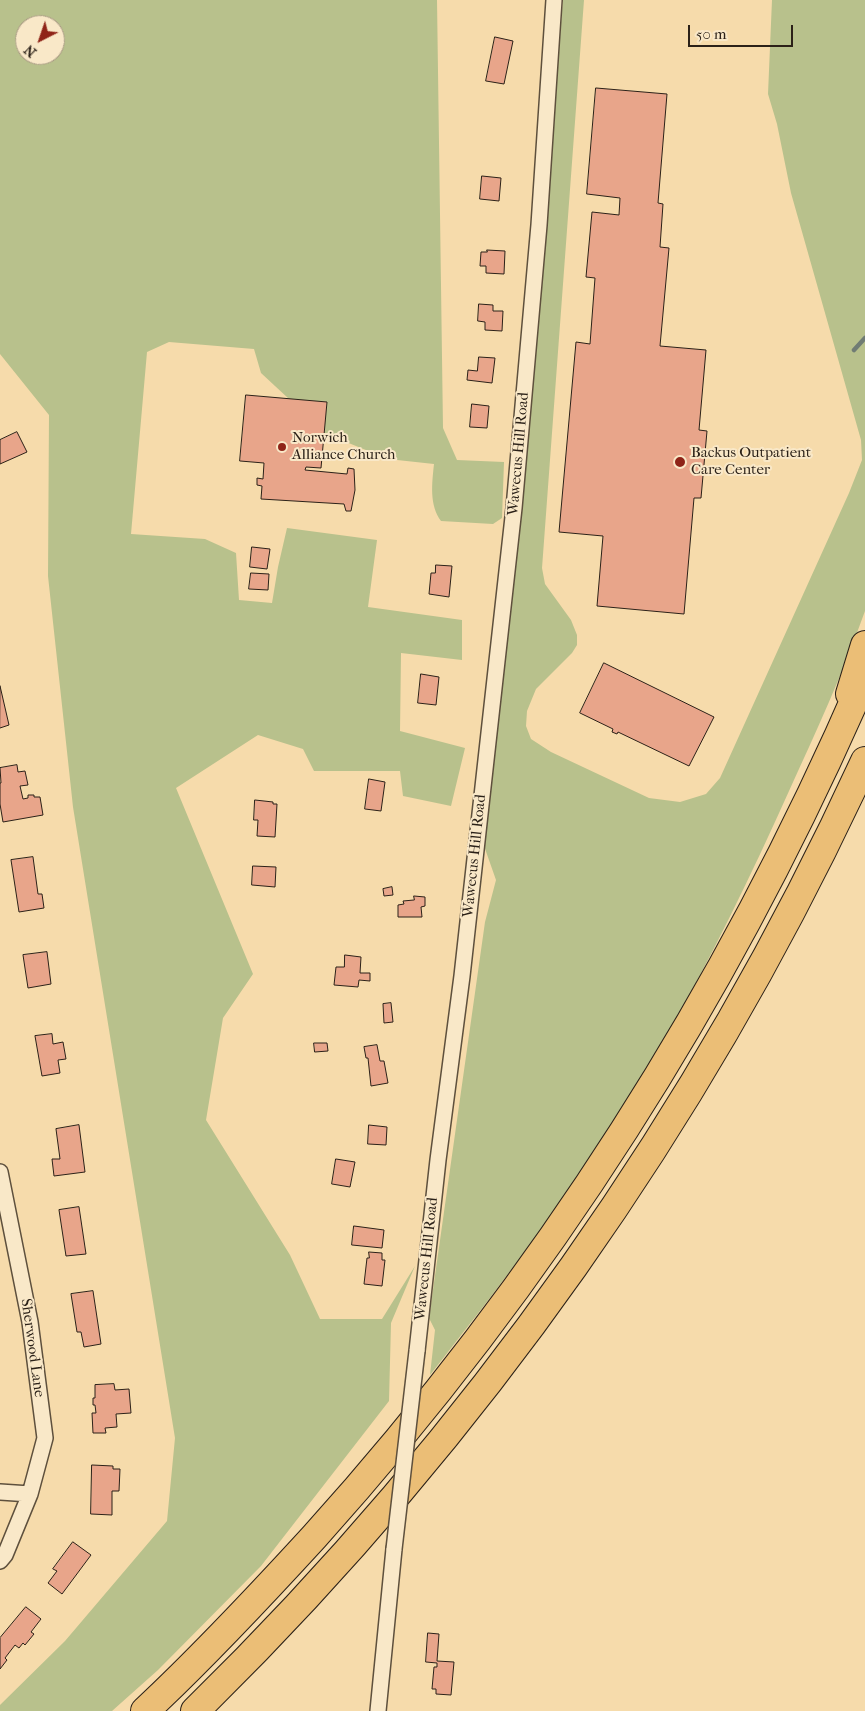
<!DOCTYPE html>
<html>
<head>
<meta charset="utf-8">
<style>
  body { margin:0 }
  #map { position:relative; width:865px; height:1711px; overflow:hidden; background:#f6dbab; font-family:"IM FELL French Canon",serif }
  canvas { display:block }
  .north { position:absolute; left:15px; top:15px; width:50px; height:50px; box-sizing:border-box; background:#f9e8c8; border:1px solid #a79882; border-radius:50%; rotate:221deg; font-size:14px; font-weight:700; line-height:20px; text-align:center; color:#2b2118 }
  .north::after { content:''; display:block; margin:auto; width:18px; height:22px; background:#8f2418; clip-path:polygon(50% 0,100% 100%,50% 72%,0 100%) }
  .scale { position:absolute; left:688px; top:25px; width:105px; height:22px; box-sizing:border-box; border:2px solid #2b2118; border-top:0; padding-left:6px; font-size:15px; line-height:18px; white-space:nowrap; color:#2b2118; -webkit-text-stroke:4px #f9e8c8; paint-order:stroke }
</style>
</head>
<body>
<div id="map">
<canvas width="865" height="1711"></canvas>
<div class="north">N</div>
<div class="scale">50 m</div>
</div>
<script>
const ctx = document.querySelector('canvas').getContext('2d');
ctx.lineJoin = 'round';
function fillPath(path, color) { ctx.fillStyle = color; ctx.fill(path, 'evenodd'); }
function strokePath(path, color, width, dash) { ctx.strokeStyle = color; ctx.lineWidth = width; ctx.lineCap = dash ? 'butt' : 'round'; ctx.setLineDash(dash || []); ctx.stroke(path); }
function drawText(font, color, halo, rows, align = 'center') {
  ctx.font = font + ' "IM FELL French Canon",serif'; ctx.lineWidth = 4; ctx.setLineDash([]); ctx.textBaseline = 'middle'; ctx.strokeStyle = halo; ctx.fillStyle = color; for (const [text, x, y, turn = 0] of rows) {
    ctx.save(); ctx.translate(x, y); ctx.rotate((+turn || 0) * Math.PI / 180); ctx.textAlign = isNaN(turn) ? turn : align; if (halo) ctx.strokeText(text, 0, 0); ctx.fillText(text, 0, 0); ctx.restore();
  }
}
fillPath(new Path2D(`
  M 0,0 L 437,0 L 443,428 L 457,460 L 504,462 L 502,518 L 493,524 L 441,521 C 429,505 432,483 434,464 L 388,459 L 324,433 L 327,402 L 289,399 L 261,373 L 254,349 L 169,342 L 147,352 L 131,534 L 205,539 L 236,553 L 239,600 L 272,603 L 278,567 L 287,528 L 377,540 L 368,607 L 462,620 L 462,660 L 401,653 L 400,731 L 465,748 L 451,806 L 403,796 L 400,771 L 314,771 L 303,749 L 258,735 L 176,788 L 253,974 L 223,1018 L 206,1120 L 290,1255 L 320,1319 L 382,1319 L 415,1266 L 391,1323 L 389,1401 L 261,1566 L 158,1670 L 112,1711 L 0,1711 L 0,1705 L 65,1641 L 167,1521 L 175,1438 L 73,807 L 48,576 L 49,415 L 0,354 ZM 25,25 L 55,25 L 55,55 L 25,55 Z
  M 563,0 L 584,0 L 542,568 L 545,584 L 571,620 L 577,635 L 577,645 L 572,653 L 536,689 L 527,711 L 526,726 L 531,739 L 551,752 L 649,798 L 680,802 L 706,794 L 720,778 L 849,493 L 862,460 L 861,440 L 791,193 L 777,124 L 768,94 L 772,0 L 865,0 L 865,611 C 843,673 816,732 789,791 C 751,876 710,960 664,1041 C 597,1160 514,1268 430,1375 L 435,1330 L 429,1318 L 485,922 L 496,880 L 483,843 Z`), '#b8c18c');
strokePath(new Path2D(`
  M 854,350 L 865,338`), '#707c74', 4.5);
const building = new Path2D(`
  M 495,37 L 513,41 L 504,84 L 486,81 Z
  M 596,88 L 667,94 L 658,203 L 663,204 L 660,247 L 669,248 L 660,346 L 706,350 L 699,430 L 707,431 L 701,498 L 694,498 L 684,614 L 597,606 L 603,536 L 559,532 L 576,342 L 590,344 L 595,278 L 586,277 L 592,212 L 619,215 L 620,198 L 587,194 Z
  M 482,176 L 501,178 L 499,201 L 480,199 Z
  M 487,250 L 505,251 L 504,274 L 486,273 L 486,266 L 480,266 L 481,252 L 487,252 Z
  M 479,304 L 493,305 L 493,311 L 503,311 L 502,331 L 485,330 L 485,322 L 478,321 Z
  M 479,357 L 495,358 L 492,383 L 467,380 L 468,370 L 477,371 Z
  M 246,395 L 327,402 L 321,468 L 306,467 L 305,470 L 347,474 L 348,468 L 354,469 L 355,490 L 351,511 L 346,511 L 344,504 L 261,499 L 262,486 L 257,485 L 257,478 L 263,479 L 264,463 L 240,461 Z
  M 472,404 L 489,406 L 487,428 L 470,427 Z
  M 17,432 L 27,452 L 0,464 L 0,440 Z
  M 252,547 L 270,549 L 267,569 L 250,567 Z
  M 436,565 L 452,566 L 449,597 L 429,594 L 431,573 L 435,573 Z
  M 251,573 L 269,574 L 268,590 L 249,589 Z
  M 604,663 L 714,717 L 689,766 L 618,732 L 617,734 L 612,732 L 613,729 L 580,713 Z
  M 421,674 L 439,677 L 436,705 L 418,703 Z
  M 0,686 L 9,725 L 0,728 Z
  M 17,765 L 18,772 L 25,771 L 28,785 L 20,786 L 23,799 L 28,798 L 28,795 L 34,795 L 34,797 L 40,797 L 43,815 L 3,822 L 0,804 L 0,783 L 1,783 L 0,768 Z
  M 369,779 L 385,782 L 381,811 L 365,809 Z
  M 255,800 L 273,802 L 273,804 L 277,804 L 275,837 L 257,836 L 258,820 L 254,820 Z
  M 33,857 L 38,894 L 42,894 L 44,908 L 19,912 L 11,860 Z
  M 253,866 L 276,867 L 275,887 L 252,885 Z
  M 392,887 L 393,895 L 384,896 L 383,889 Z
  M 414,896 L 425,897 L 425,906 L 421,907 L 422,917 L 398,917 L 398,905 L 404,904 L 403,901 L 414,900 Z
  M 47,952 L 51,984 L 28,988 L 23,955 Z
  M 345,955 L 361,957 L 360,973 L 370,973 L 370,981 L 359,980 L 358,987 L 334,985 L 336,967 L 344,967 Z
  M 391,1003 L 393,1022 L 384,1023 L 383,1004 Z
  M 52,1034 L 53,1044 L 63,1042 L 66,1059 L 58,1060 L 60,1073 L 42,1076 L 35,1036 Z
  M 314,1043 L 327,1043 L 328,1051 L 315,1052 Z
  M 377,1045 L 380,1061 L 384,1061 L 388,1083 L 371,1086 L 368,1058 L 366,1058 L 364,1047 Z
  M 79,1125 L 85,1172 L 54,1176 L 52,1159 L 60,1159 L 56,1129 Z
  M 369,1125 L 387,1127 L 386,1145 L 368,1144 Z
  M 336,1159 L 355,1162 L 350,1187 L 332,1184 Z
  M 79,1207 L 86,1254 L 66,1256 L 59,1210 Z
  M 354,1226 L 384,1230 L 382,1248 L 352,1245 Z
  M 369,1252 L 382,1253 L 382,1260 L 385,1260 L 382,1286 L 364,1284 L 367,1258 L 369,1258 Z
  M 93,1291 L 101,1344 L 84,1347 L 81,1332 L 77,1332 L 71,1294 Z
  M 114,1384 L 115,1390 L 129,1389 L 131,1413 L 116,1414 L 117,1427 L 105,1428 L 106,1433 L 93,1433 L 92,1413 L 96,1413 L 95,1405 L 93,1405 L 93,1398 L 95,1398 L 95,1385 Z
  M 92,1465 L 113,1466 L 113,1469 L 120,1469 L 119,1491 L 112,1491 L 112,1515 L 91,1514 Z
  M 73,1542 L 91,1555 L 62,1594 L 48,1583 L 57,1571 L 53,1569 Z
  M 26,1607 L 41,1619 L 31,1632 L 34,1634 L 25,1645 L 23,1643 L 19,1648 L 15,1645 L 5,1658 L 7,1660 L 0,1669 L 0,1638 Z
  M 428,1633 L 439,1634 L 437,1661 L 454,1662 L 451,1695 L 436,1694 L 436,1689 L 432,1689 L 434,1667 L 437,1667 L 437,1663 L 426,1662 Z`);
fillPath(building, '#e8a58a');
strokePath(building, '#2b2118', 1);
const minor = new Path2D(`
  M 0,1172 L 30,1322 L 45,1438 L 30,1494 L 5,1555 L 0,1561
  M 417,1351 L 438,1160 L 462,976 L 514,508 L 539,225 L 554,0
  M 0,1492 L 30,1494
  M 378,1711 L 394,1549`);
const motorway = new Path2D(`
  M 850,694 L 865,645
  M 145,1711 C 204,1656 259,1597 314,1537 C 544,1282 729,991 865,676
  M 195,1711 C 474,1438 702,1116 865,761`);
strokePath(minor, '#5e503d', 18);
strokePath(motorway, '#2b2118', 30);
strokePath(minor, '#f9e8c8', 15);
strokePath(motorway, '#ebbe76', 28);
const minorBridge = new Path2D(`
  M 394,1549 L 417,1351`);
strokePath(minorBridge, '#5e503d', 18, []);
strokePath(minorBridge, '#f9e8c8', 15);
for (const [x, y, r, color] of [
  [282,447,5,"#8f2418"],
  [680,462,6,"#8f2418"]
]) { const dot = new Path2D(); dot.arc(x, y, r, 0, 2 * Math.PI); ctx.fillStyle = color; ctx.fill(dot); strokePath(dot, '#f9e8c8', 2); }
drawText('15px', '#2b2118', '#f9e8c8', [
  ["Norwich",292,438],
  ["Alliance Church",292,455],
  ["Backus Outpatient",691,453],
  ["Care Center",691,470]
], 'left');
drawText('15px', '#2b2118', '#f9e8c8', [
  ["Wawecus Hill Road",519,454,-85],
  ["Wawecus Hill Road",475,856,-84],
  ["Wawecus Hill Road",427,1259,-84],
  ["Sherwood Lane",32,1348,82]
]);
</script>
</body>
</html>
